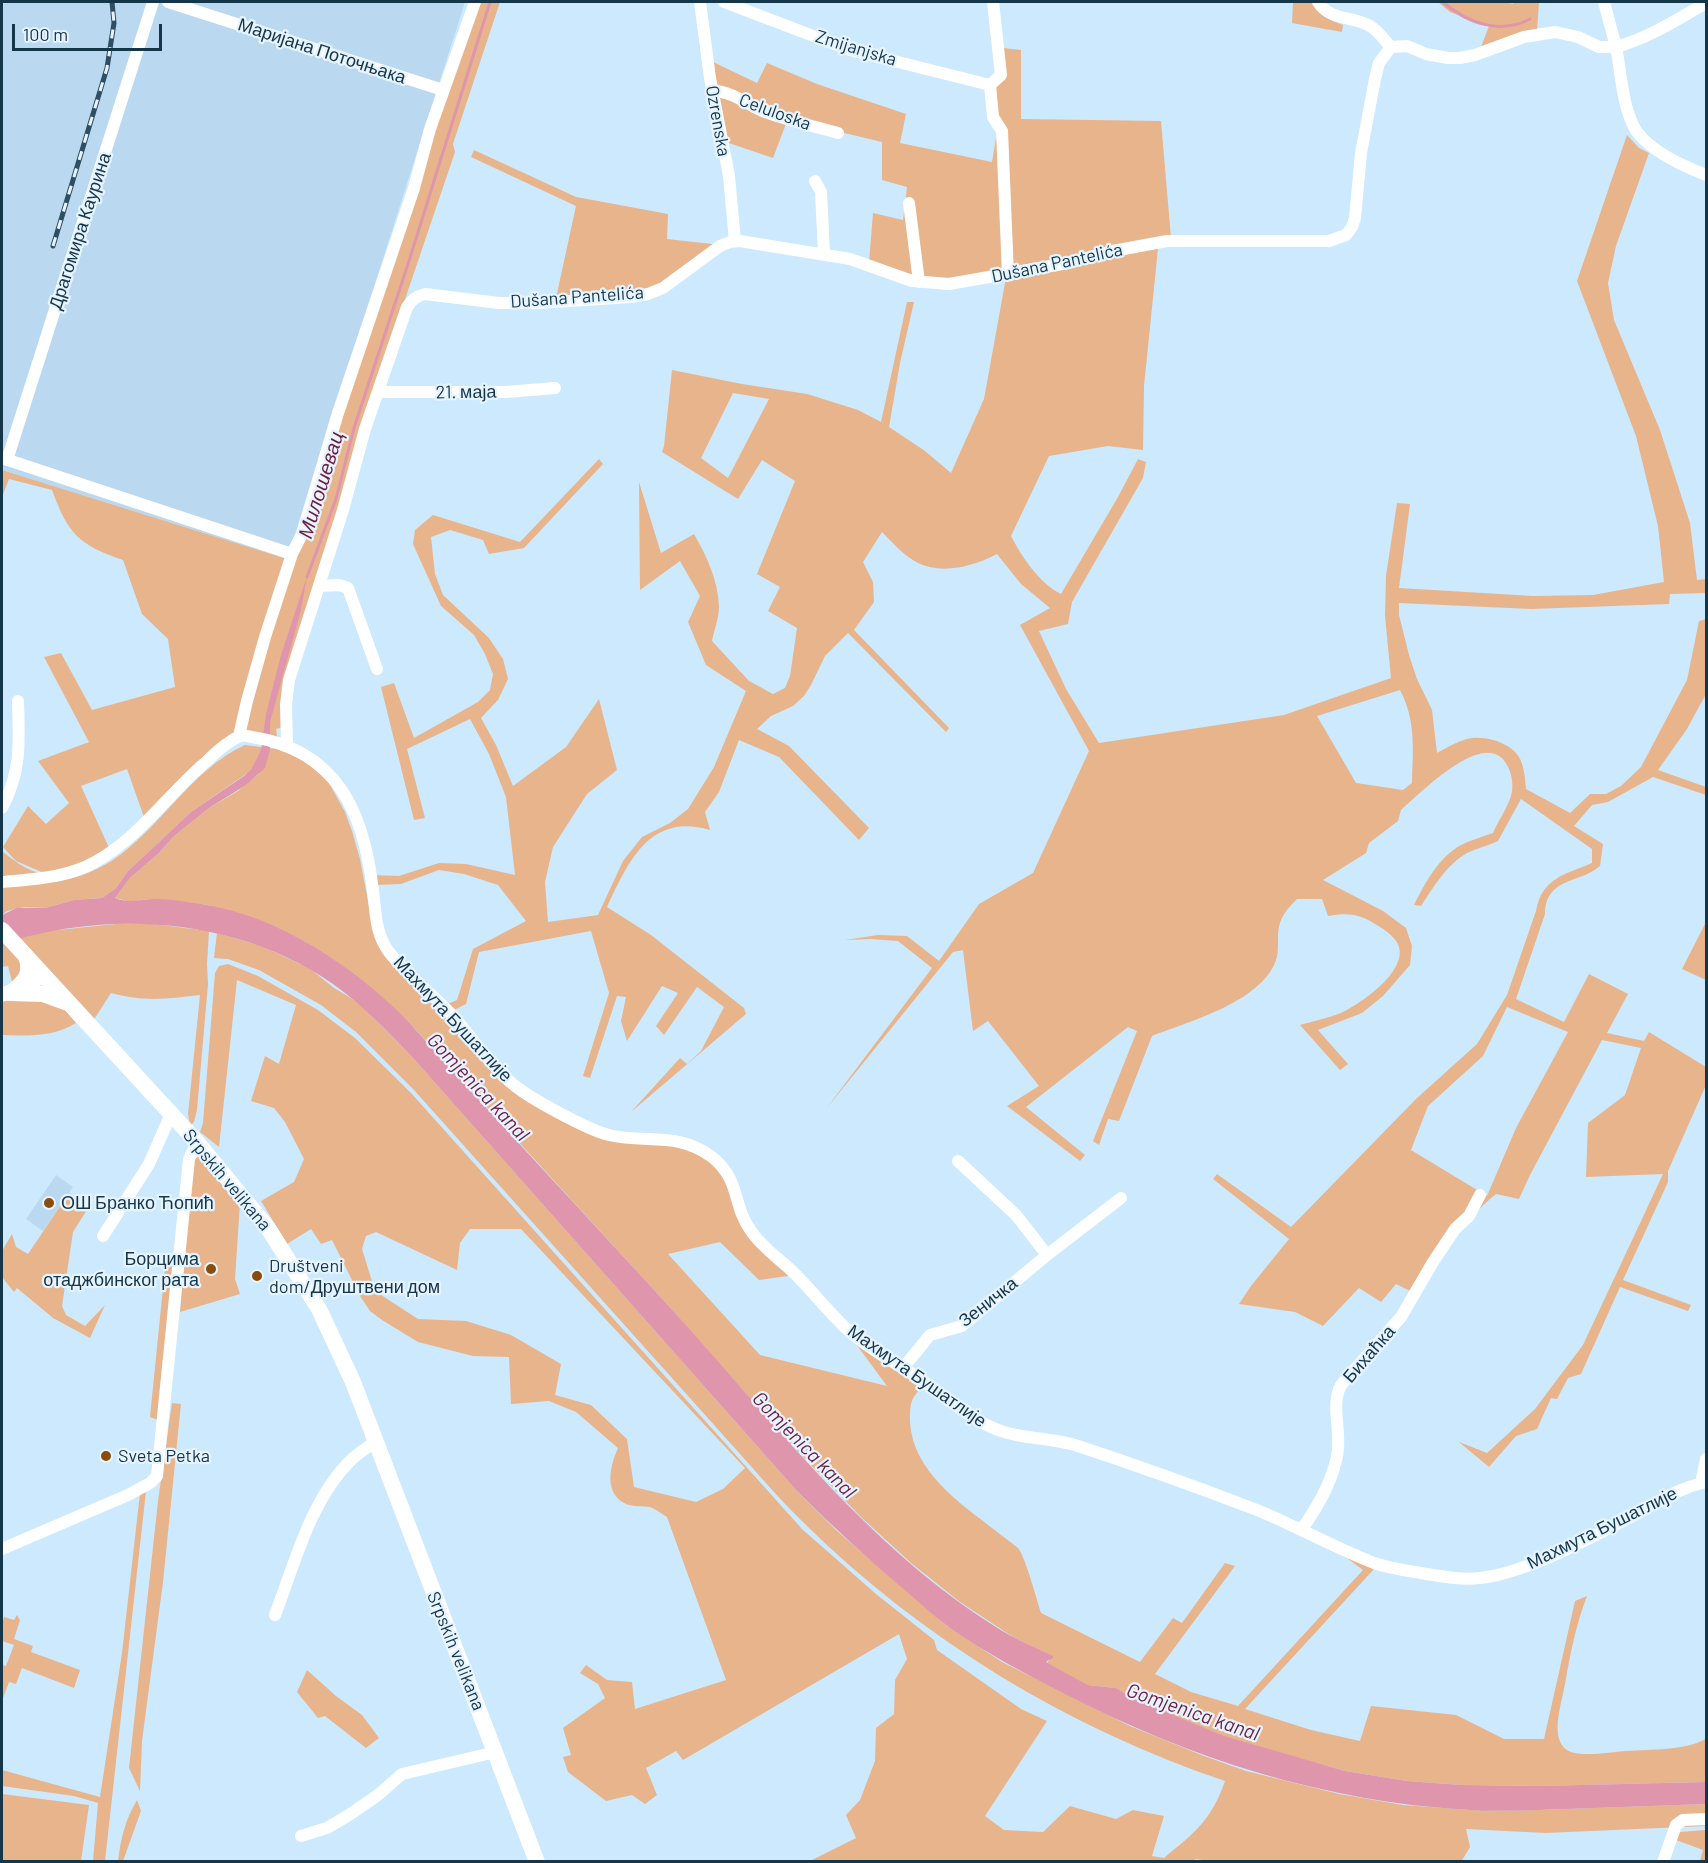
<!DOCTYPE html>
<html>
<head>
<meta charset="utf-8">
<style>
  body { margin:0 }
  #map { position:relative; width:1708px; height:1863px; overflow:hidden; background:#cce9fe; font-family:Barlow,sans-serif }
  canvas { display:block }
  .frame { position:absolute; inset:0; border:3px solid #153549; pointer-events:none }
  .scale { position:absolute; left:12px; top:24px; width:150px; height:27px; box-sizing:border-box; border:3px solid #153549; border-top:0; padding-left:8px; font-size:18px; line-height:21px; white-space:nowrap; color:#153549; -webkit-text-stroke:4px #e6f4ff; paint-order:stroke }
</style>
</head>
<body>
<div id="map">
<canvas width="1708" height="1863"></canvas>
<div class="frame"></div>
<div class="scale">100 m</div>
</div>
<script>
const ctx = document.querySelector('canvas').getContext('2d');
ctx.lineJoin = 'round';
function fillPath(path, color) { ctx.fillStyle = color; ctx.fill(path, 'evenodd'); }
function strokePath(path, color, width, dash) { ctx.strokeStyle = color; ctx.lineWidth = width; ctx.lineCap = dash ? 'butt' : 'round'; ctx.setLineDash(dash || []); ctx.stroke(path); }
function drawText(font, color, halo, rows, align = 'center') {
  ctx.font = font + ' Barlow,sans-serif'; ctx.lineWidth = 4.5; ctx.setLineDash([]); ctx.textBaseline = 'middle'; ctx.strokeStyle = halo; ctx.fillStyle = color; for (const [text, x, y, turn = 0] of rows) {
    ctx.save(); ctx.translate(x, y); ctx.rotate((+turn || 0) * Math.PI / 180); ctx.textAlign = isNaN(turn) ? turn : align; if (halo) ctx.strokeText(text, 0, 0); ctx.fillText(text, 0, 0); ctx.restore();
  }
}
fillPath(new Path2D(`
  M 2,2 L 465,2 L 287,559 L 2,470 Z
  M 56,1175 L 73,1187 L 43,1231 L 26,1219 Z`), '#bad9f0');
fillPath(new Path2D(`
  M 476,2 L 500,2 L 453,144 L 455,152 L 397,323 L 284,689 L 284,727 L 276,729 L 278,743 L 248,736 L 243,725 L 267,638 Z
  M 1293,2 L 1312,2 C 1319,15 1329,20 1343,25 L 1342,32 L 1292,23 Z
  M 1438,2 L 1505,2 L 1513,4 L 1514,2 L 1539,2 L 1537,30 L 1481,47 L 1489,26 L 1450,12 Z
  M 995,47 L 1021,50 L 1021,119 L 1161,121 L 1171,238 L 1159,239 L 1144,386 L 1143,450 L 1108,446 L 1049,456 L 1011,536 C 1022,557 1039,583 1061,594 L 1118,497 L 1138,459 L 1146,462 L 1143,478 L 1072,602 L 1068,624 L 1039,631 L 1066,689 L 1099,743 L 1284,715 L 1391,678 L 1385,616 L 1386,576 L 1397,503 L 1410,504 L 1399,588 L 1533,596 L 1593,595 L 1664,582 L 1658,526 L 1636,436 L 1577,281 L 1627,135 L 1639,148 L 1649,153 L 1616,246 L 1608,283 L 1614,320 L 1660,430 L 1690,523 L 1697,580 L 1706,579 L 1706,593 L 1670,594 L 1669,604 L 1531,609 L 1399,603 L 1399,615 L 1409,655 L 1417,679 L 1432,710 L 1437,753 C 1446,748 1456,742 1467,739 C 1482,735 1505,741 1516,753 C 1524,761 1525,778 1526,789 L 1570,813 L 1590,794 L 1606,794 L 1621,786 L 1641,767 L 1687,680 L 1699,621 L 1706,619 L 1706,694 L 1687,729 L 1658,770 L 1706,787 L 1706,795 L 1653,777 L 1608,802 L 1592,805 L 1574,826 L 1603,844 L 1600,866 C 1579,884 1546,877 1545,914 L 1516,999 L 1564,1022 L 1589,974 L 1628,994 L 1607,1033 L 1644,1041 L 1649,1032 L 1706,1067 L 1706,1085 L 1668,1171 L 1668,1182 L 1623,1280 L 1691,1305 L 1688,1311 L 1620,1287 L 1581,1374 L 1568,1378 L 1557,1399 L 1551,1398 L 1537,1429 L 1516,1436 L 1489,1467 L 1459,1442 L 1487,1453 L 1535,1409 L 1583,1345 L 1663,1174 L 1586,1177 L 1588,1123 L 1625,1095 L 1641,1048 L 1602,1040 L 1530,1175 L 1519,1199 L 1496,1194 C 1462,1222 1439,1258 1414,1293 L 1396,1284 L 1381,1302 L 1359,1288 L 1323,1326 L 1295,1312 L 1239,1304 L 1251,1286 L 1289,1239 L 1213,1179 L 1217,1174 L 1291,1227 L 1417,1098 L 1477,1044 L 1507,995 L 1536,911 C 1542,878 1564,875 1592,863 L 1592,849 L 1521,799 L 1498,841 C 1488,846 1477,848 1467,853 C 1447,864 1433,888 1421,906 L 1414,905 C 1425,883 1438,858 1461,845 C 1471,840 1482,837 1493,833 C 1498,821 1507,809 1511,796 C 1514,787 1512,773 1507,765 C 1486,725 1419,795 1401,810 L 1398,821 L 1369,843 L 1366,853 L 1323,880 L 1383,911 L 1406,928 L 1412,946 L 1410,965 L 1383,996 L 1362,1013 L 1318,1030 L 1348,1064 L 1340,1070 L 1300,1025 C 1313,1021 1328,1018 1341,1013 C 1360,1004 1406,973 1399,947 C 1397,939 1387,931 1380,927 C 1361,914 1350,912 1328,916 L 1322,899 L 1297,899 C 1284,912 1278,920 1278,939 C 1278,944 1278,951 1277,957 C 1265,1001 1190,1021 1152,1036 L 1119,1121 L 1108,1119 L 1099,1145 L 1093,1141 L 1137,1031 L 1128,1027 L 1026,1107 L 1085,1155 L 1080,1161 L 1007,1106 L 1039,1086 L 988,1021 L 973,1031 L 963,950 L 953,952 L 826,1109 L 932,968 L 898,941 L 870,939 L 845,940 L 878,935 L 907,936 L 939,961 L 979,904 L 1033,873 L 1089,751 L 1020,625 L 1050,608 L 1021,584 L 997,554 C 974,566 942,575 918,563 C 904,556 893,543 882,532 L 863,562 L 873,582 L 874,602 L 854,630 L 949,728 L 946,732 L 848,633 L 825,656 L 811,685 L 804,696 L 793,706 L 771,716 L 757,729 L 789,746 L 869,828 L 859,840 L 779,757 L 739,740 L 719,792 L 705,812 L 710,830 C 649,812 628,863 607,907 L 651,935 L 744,1008 L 746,1014 L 631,1112 L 680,1058 L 687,1064 L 701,1051 L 724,1007 L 697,987 L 664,1035 L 656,1026 L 678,993 L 662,986 L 627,1041 L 621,1021 L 626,997 L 617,996 L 590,1078 L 583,1076 L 609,993 L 591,931 L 479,952 L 466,1004 L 454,1010 L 448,1004 L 457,1000 L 473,949 L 526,921 L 498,885 L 464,874 L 439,870 L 401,884 L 375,885 L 372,875 L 399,876 L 439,863 L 466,864 L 515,875 L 506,797 L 489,754 L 470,719 L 407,749 L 425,818 L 414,820 L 381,687 L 394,683 L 414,738 L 478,702 L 490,690 L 493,674 L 485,654 L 474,635 L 441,606 L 413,544 L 415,530 L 433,515 L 520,542 L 599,459 L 603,464 L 524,548 L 489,554 L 483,540 L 450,530 L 431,537 L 435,574 L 443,595 L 489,638 L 503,659 L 508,679 L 498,700 L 481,718 L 496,745 L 513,786 L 566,747 L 599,699 L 617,770 L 587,794 L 553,847 L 545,882 L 548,922 L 598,915 L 623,861 L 642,837 L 670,823 L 688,809 L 714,767 L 746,691 L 706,665 L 688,622 L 700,596 L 680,561 L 640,590 L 639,482 L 661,553 L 694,534 C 707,557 718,580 719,607 C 719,618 714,630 712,641 L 749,681 L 773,694 L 785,688 L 790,676 L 797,628 L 768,611 L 780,587 L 757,574 L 795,481 L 762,460 L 738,499 L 662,452 L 664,446 L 672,370 L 742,384 L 807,394 L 858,410 L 881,422 L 907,302 L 914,302 L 900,363 L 889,427 L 925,451 L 951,473 L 984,399 L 1007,272 L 919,282 L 869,263 L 873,213 L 903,220 L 907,187 L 882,180 L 882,142 L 836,131 L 789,116 L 773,158 L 726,142 L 711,61 L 757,83 L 767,63 L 817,84 L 906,114 L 900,143 L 992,162 L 997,132 ZM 733,393 L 769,399 L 728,478 L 701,458 ZM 1400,690 C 1416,720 1413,750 1412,783 L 1403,790 L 1356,783 L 1317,716 ZM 1507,1007 L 1568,1032 L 1516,1128 L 1487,1196 L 1411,1150 L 1428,1106 L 1483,1056 Z
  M 474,150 L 576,197 L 668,214 L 667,239 L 721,245 L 653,289 L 556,298 L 576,206 L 471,157 Z
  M 2,470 L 287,559 L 236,731 L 145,820 L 127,769 L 81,786 L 110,850 L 92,862 L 44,873 L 16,861 L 3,847 L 28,806 L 46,824 L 69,803 L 38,761 L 89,742 L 44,657 L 61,653 L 92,710 L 175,687 L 168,639 L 142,614 L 123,560 C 79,545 68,534 52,490 L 9,479 L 2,497 Z
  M 245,745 L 277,749 L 292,755 L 308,763 L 328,781 L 345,812 L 352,831 L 360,859 L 372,922 L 438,1008 L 507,1084 L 578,1127 L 687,1147 L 716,1166 L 726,1180 L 735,1209 L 790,1274 L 788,1276 L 759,1280 L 720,1242 L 668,1254 L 760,1355 L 887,1386 L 856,1344 L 924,1386 C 910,1398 910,1404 910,1422 C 913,1472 960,1503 996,1531 C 1003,1537 1011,1542 1018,1548 C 1025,1556 1037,1600 1041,1613 L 1140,1662 L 1173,1618 L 1182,1623 L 1225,1563 L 1235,1566 L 1155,1674 L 1191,1692 L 1238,1706 L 1363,1570 L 1339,1552 L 1375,1568 L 1245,1709 L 1311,1730 L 1360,1741 L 1371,1706 L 1456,1715 L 1504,1739 L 1544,1739 L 1575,1601 L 1587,1596 C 1576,1624 1570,1655 1565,1684 C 1562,1701 1556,1718 1558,1734 C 1559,1740 1561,1746 1567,1750 C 1579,1758 1611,1752 1626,1751 C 1653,1749 1682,1751 1706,1739 L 1706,1782 L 1539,1786 L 1462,1785 L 1407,1781 L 1345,1771 L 1226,1738 L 1134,1699 L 1116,1688 L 1068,1683 L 1055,1677 L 1045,1666 L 1052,1656 L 1013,1637 L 960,1602 L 911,1563 L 862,1518 L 782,1435 L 676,1314 L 407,1020 L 337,962 L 305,942 L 279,929 L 208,905 L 148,899 L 131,902 L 115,898 L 130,878 L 159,853 L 173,837 L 209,808 L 238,791 L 260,773 L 246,774 L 191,812 L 128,871 L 116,888 L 102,898 L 74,900 L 45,908 L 25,907 L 7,911 L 2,915 L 2,851 C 16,863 34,875 53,876 L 55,882 C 74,879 93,872 110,862 C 161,829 190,770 245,745 Z
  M 1706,922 L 1706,980 L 1682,969 Z
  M 116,924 L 153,924 L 209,931 L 207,964 L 208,984 L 197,1110 L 194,1122 L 190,1126 L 188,1114 L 200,995 C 164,999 146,1002 111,993 L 93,1021 L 17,939 L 38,932 Z
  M 217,933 L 261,946 L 309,968 L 334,988 L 359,1003 L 413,1058 L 796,1490 L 837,1531 L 947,1626 L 1002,1662 L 1130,1726 L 1204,1756 L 1246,1771 L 1339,1794 L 1403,1805 L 1471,1810 L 1508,1811 L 1706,1804 L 1706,1826 L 1545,1833 L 1466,1829 L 1470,1847 L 1461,1862 L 1215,1862 L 1196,1859 L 1190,1862 L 810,1861 L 856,1838 L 846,1815 L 860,1800 L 875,1761 L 876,1728 L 894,1714 L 895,1680 L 907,1659 L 899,1634 L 683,1760 L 676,1751 L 646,1768 L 657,1795 L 645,1804 L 632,1795 L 606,1801 L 568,1772 L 563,1757 L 571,1755 L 563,1728 L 605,1698 L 598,1684 L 580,1673 L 586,1665 L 607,1680 L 632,1682 L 635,1709 L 726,1680 L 667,1517 C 662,1514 656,1509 650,1507 C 642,1506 634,1507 626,1504 C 603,1493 610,1466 618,1448 L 576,1412 L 549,1401 L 511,1404 L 509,1357 L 473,1356 L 418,1342 L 382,1320 L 370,1311 L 360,1296 L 332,1240 L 321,1244 L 311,1229 L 287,1244 L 261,1201 L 294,1182 L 304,1159 L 285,1122 L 274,1108 L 251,1101 L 265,1056 L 279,1064 L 296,1005 L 237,980 L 219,1147 L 200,1132 L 203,1123 L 215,973 L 219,966 L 228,964 L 258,976 L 318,1010 L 355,1038 L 411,1093 L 802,1529 L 876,1594 L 934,1640 L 937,1650 L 1021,1709 L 1047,1721 L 985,1816 L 1004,1830 L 1043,1832 L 1070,1806 L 1116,1819 L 1133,1810 L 1164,1816 L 1152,1856 L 1164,1858 C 1195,1832 1211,1821 1225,1781 C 1068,1728 923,1640 805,1524 C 785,1505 767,1484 749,1464 L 414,1090 L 356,1032 L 321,1005 L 259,970 L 228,959 L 214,958 ZM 470,1229 L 521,1229 L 745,1468 L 723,1489 L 696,1502 L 634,1487 L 627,1439 L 591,1405 L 555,1395 L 561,1364 L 511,1335 L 466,1321 L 418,1319 L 375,1291 L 362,1249 L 366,1236 L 376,1232 L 457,1270 L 460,1243 Z
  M 4,943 L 26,964 L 13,986 L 8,966 L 2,967 L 2,944 Z
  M 2,999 L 41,999 L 62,1006 L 76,1023 C 55,1037 25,1036 2,1035 Z
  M 199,1157 L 240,1203 L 235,1279 L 240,1294 L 180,1312 L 192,1168 L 195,1158 Z
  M 69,1193 L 90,1205 L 73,1232 L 62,1306 L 66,1315 L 85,1326 L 105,1305 L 90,1338 L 53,1318 L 17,1288 L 14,1292 L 2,1277 L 2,1251 L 12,1234 L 16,1247 L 28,1254 Z
  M 166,1258 L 175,1261 L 158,1420 L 150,1417 Z
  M 172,1403 L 181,1404 L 163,1582 L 142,1741 L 140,1791 L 129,1768 L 158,1501 Z
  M 146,1491 L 105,1861 L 93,1861 L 98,1803 L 74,1796 L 2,1786 L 2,1770 L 100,1797 L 122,1653 L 140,1493 Z
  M 17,1615 L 20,1620 L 14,1639 L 33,1646 L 31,1652 L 80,1670 L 74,1688 L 22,1668 L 16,1684 L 9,1682 L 2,1701 L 2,1665 L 6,1666 L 14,1645 L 2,1641 L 2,1624 L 4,1617 L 14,1620 Z
  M 307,1670 L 336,1696 L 362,1715 L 379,1738 L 366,1748 L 325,1716 L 318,1718 L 297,1692 Z
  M 2,1794 L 89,1805 L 81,1861 L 2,1861 Z
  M 137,1800 L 141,1811 L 123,1861 L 118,1861 C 121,1838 125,1820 137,1800 Z
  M 1706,1830 L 1706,1861 L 1700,1861 L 1703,1850 L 1676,1840 L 1680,1832 Z`), '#e8b48b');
fillPath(new Path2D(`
  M 307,576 L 301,610 L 270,722 L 270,750 L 265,768 L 246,785 L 209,808 L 173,837 L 159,853 L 130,878 L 115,898 C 129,904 141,899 155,899 C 171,899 186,902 201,904 C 279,916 353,966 407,1020 C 495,1119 587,1216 676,1314 C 779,1428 876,1557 1011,1636 C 1024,1643 1039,1649 1053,1656 L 1053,1658 L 1047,1661 L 1045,1666 L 1055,1677 L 1068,1683 L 1116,1688 L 1134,1699 L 1224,1736 L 1345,1771 L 1407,1781 L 1462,1785 L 1539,1786 L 1706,1782 L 1706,1804 C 1660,1806 1613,1807 1566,1809 C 1534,1810 1502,1812 1470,1810 C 1325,1802 1191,1759 1063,1693 C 1024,1673 986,1653 950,1628 C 935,1617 921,1604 907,1592 C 869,1560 832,1526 796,1490 L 413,1058 C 388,1032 363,1005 333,984 C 238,918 110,909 2,944 L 2,915 L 17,908 L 45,908 L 74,900 L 102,898 L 116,888 L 128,871 L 191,812 L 244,776 L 251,770 L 261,750 L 266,714 L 281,655 Z`), '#df96ad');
strokePath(new Path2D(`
  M 1443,2 C 1467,23 1500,35 1530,19
  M 307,577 L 336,499 L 354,428 L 409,261 L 490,2`), '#df96ad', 3);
strokePath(new Path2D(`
  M 1033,1661 L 1088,1691`), '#df96ad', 10);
strokePath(new Path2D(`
  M 168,2 L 443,90
  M 700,2 L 710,78 L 729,176 L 735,241
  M 724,2 L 850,50 L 990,85
  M 993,2 L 1001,75 L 990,85 L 993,117 L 1002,131 L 1008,275
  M 1318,2 C 1330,21 1353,16 1370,26 C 1379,31 1384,40 1391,47
  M 1604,2 L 1616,47 C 1649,38 1678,19 1706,3
  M 713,91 C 732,91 748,105 765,112 C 789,121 814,126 838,133
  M 815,181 L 821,192 L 824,254
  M 909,203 L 919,282
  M 378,392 L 506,392 L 555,388
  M 2,458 L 292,554
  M 7,460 L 153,2
  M 320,586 L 339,585 L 348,588 L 377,669
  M 239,736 L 247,701 L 265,637 L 292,554 L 302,534 L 338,413 L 414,188 L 430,129 L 475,2
  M 287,745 L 286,705 L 289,680 L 343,510 L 365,429 L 407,307 C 412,300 416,296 425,294 L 499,303 L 537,303 L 631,297 L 648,294 L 663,288 L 720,246 L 730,242 L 740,241 L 850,259 L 912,281 L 949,284 L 1068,263 L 1113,251 L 1167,241 L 1329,241 L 1346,235 L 1352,227 L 1355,218 L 1361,153 L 1375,79 L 1379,63 L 1391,47 L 1407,46 L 1426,54 L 1448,58 L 1460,58 L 1475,55 L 1524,37 L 1555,32 L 1578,37 L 1599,47 L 1616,47 C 1621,72 1622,102 1633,125 C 1644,149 1683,166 1706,175
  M 2,808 C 22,770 19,742 18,701
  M 2,882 C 33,879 67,878 95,862 C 139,838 169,793 207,761 C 214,754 223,746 231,741 C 240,735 242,735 252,737 C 337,750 364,812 373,891 C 376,913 375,933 389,952 C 406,974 430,992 450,1013 C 471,1035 491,1067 514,1085 C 531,1099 588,1130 609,1135 C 646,1144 678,1131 712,1157 C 741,1180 732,1205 751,1231 C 763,1249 783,1261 797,1276 C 815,1294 830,1314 849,1331 C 870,1350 896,1363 920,1379 C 943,1395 965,1415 991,1427 C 1016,1439 1048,1437 1075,1445 C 1136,1465 1197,1487 1257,1510 C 1296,1526 1335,1548 1374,1563 C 1391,1569 1410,1571 1427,1574 C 1445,1577 1462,1580 1480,1578 C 1526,1573 1588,1539 1629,1518 C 1657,1503 1675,1489 1706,1482
  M 958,1161 L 1016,1215 L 1047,1255
  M 103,1236 L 149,1164 L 171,1114
  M 903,1368 L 930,1335 L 962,1326 L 1047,1255 L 1121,1198
  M 1701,1483 L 1706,1459
  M 1302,1529 C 1318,1506 1335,1478 1338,1449 C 1340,1428 1331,1403 1341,1385 L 1401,1317 L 1433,1262 L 1455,1229 L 1469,1216 L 1480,1195
  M 2,1549 L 128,1495 L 150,1483 L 157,1476 L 189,1159 L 197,1142
  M 275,1615 C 295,1563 310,1501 350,1461 C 358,1453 368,1447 376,1441
  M 301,1836 L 327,1828 L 349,1815 L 378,1795 L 402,1774 L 496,1752
  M 1663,1862 L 1676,1825 L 1683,1820 L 1706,1819`), '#fff', 12);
strokePath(new Path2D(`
  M 2,994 C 18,993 30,985 42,974`), '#fff', 15);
strokePath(new Path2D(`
  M 2,930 L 197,1142 L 268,1228 L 319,1309 L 353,1382 L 537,1862
  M 10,993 L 43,994 L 65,1002
  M 10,993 C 23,984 33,974 26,957`), '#fff', 16);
const rail = new Path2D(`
  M 53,246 L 107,68 L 114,23 L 112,2`);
strokePath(rail, '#2f4e63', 5);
strokePath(rail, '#e6f4ff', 3, [9]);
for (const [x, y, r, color] of [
  [49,1203,6,"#894c0b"],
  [211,1269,6,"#894c0b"],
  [257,1276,6,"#894c0b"],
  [106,1456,6,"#894c0b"]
]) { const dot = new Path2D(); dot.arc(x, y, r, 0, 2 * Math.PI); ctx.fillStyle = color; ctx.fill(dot); strokePath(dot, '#e6f4ff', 2); }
drawText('18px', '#153549', '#e6f4ff', [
  ["Zmijanjska",856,48,17],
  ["Маријана Поточњака",322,51,18],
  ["Celuloska",775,112,20],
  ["Ozrenska",718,121,80],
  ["Драгомира Каурина",80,231,-72],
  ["Dušana Pantelića",1057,263,-12],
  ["Dušana Pantelića",577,297,-4],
  ["21. маја",466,392,-1],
  ["Махмута Бушатлије",453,1019,47],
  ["Srpskih velikana",227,1180,50],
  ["Зеничка",988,1302,-38],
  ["Бихаћка",1369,1354,-49],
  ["Махмута Бушатлије",917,1376,35],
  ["Махмута Бушатлије",1602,1528,-26],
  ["Srpskih velikana",456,1651,68]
]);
drawText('18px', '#153549', '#e6f4ff', [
  ["ОШ Бранко Ћопић",61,1203],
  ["Борцима",199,1259,"right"],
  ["отаджбинског рата",199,1280,"right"],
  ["Društveni",269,1266],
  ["dom/Друштвени дом",269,1287],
  ["Sveta Petka",118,1456]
], 'left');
drawText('italic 20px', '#701c3f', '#e6f4ff', [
  ["Милошевац",321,485,-73],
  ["Gomjenica kanal",478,1087,47],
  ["Gomjenica kanal",804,1445,46],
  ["Gomjenica kanal",1193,1712,19]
]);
</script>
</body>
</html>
